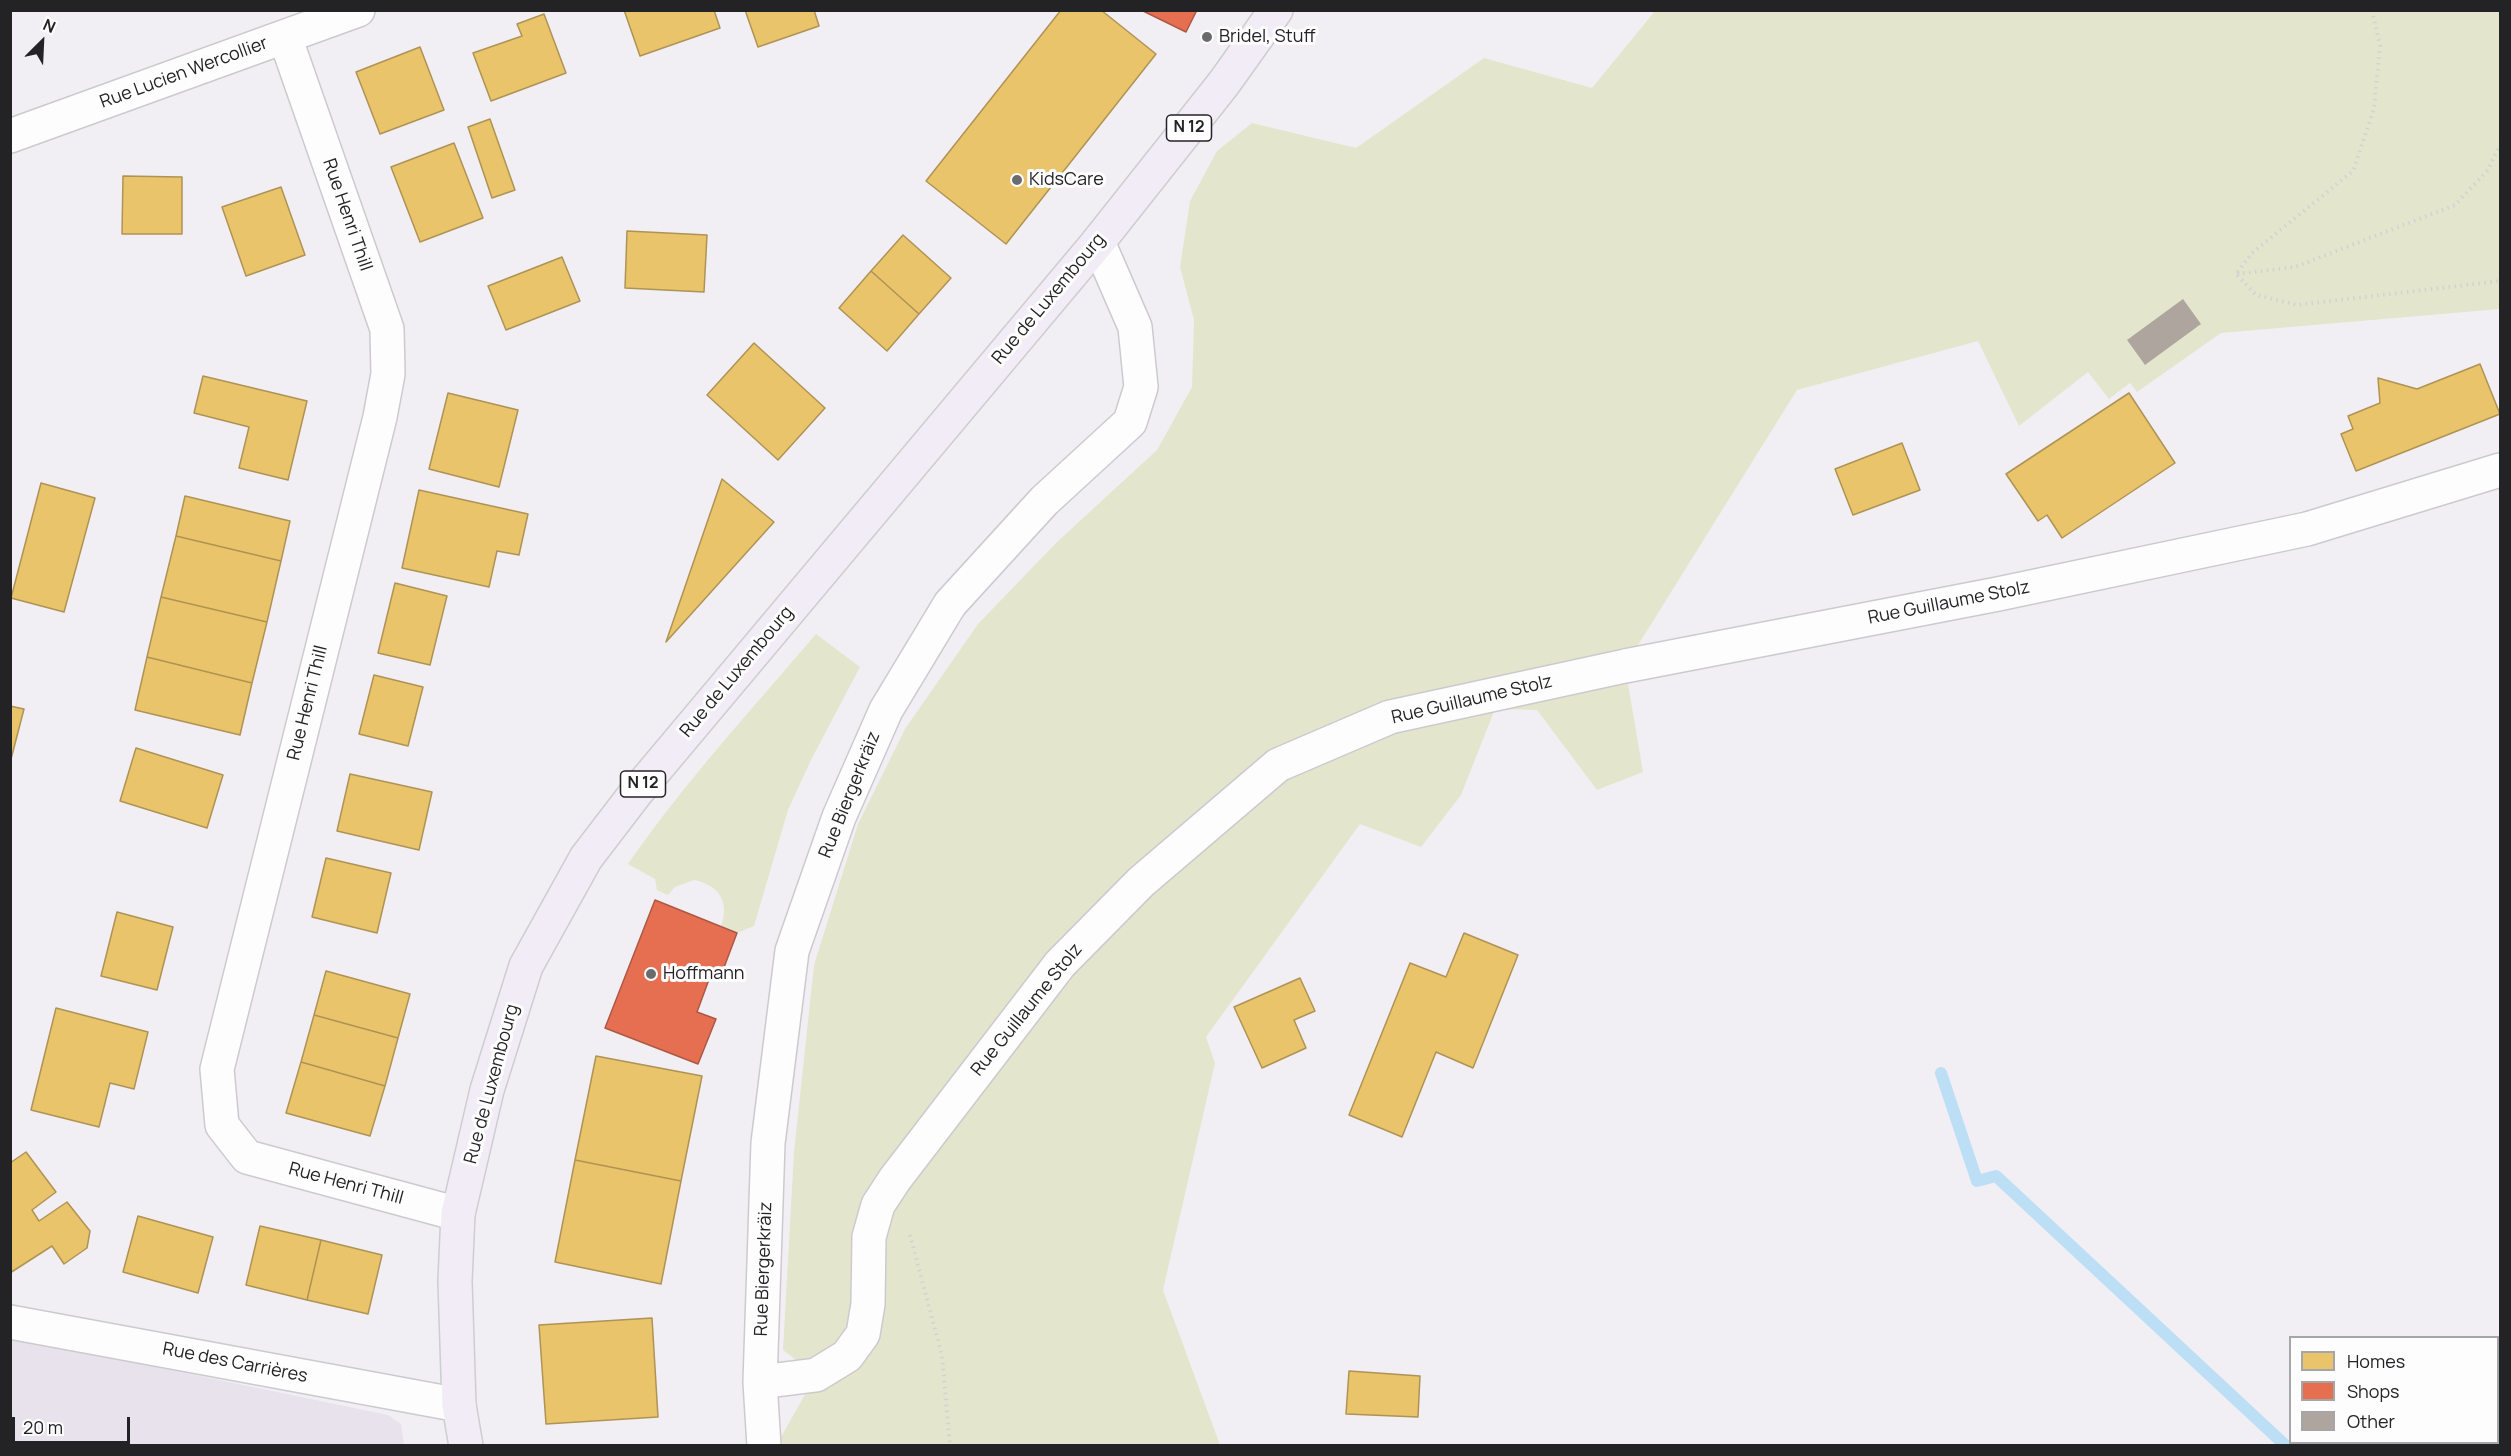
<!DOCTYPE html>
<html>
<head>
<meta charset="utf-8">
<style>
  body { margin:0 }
  #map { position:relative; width:2511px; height:1456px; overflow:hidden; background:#f2eff4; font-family:Manrope,sans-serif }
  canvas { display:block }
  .frame { position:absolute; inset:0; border:12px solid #232224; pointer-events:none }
  .legend { position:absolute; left:2289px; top:1336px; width:210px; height:108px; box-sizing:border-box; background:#fefdfe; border:2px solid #a6a5a7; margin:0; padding:8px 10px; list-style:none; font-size:18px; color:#232224 }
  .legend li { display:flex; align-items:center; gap:12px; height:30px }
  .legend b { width:30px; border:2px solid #a6a5a7 }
  .north { position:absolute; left:12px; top:12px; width:60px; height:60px; -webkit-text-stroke:4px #fefdfe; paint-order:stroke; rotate:24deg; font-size:16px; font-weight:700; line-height:24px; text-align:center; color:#232224 }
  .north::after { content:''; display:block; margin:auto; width:21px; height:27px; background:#232224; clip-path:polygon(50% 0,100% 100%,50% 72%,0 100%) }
  .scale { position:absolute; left:12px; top:1417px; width:118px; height:27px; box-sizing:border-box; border:3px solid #232224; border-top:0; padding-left:8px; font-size:18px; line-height:21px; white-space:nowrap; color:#232224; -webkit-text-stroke:4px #fefdfe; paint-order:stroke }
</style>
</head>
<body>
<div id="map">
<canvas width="2511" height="1456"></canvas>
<div class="frame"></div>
<ul class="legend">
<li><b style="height:16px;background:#e9c46a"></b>Homes</li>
<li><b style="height:16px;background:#e76f51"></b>Shops</li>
<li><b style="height:16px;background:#aea69e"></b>Other</li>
</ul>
<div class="north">N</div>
<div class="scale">20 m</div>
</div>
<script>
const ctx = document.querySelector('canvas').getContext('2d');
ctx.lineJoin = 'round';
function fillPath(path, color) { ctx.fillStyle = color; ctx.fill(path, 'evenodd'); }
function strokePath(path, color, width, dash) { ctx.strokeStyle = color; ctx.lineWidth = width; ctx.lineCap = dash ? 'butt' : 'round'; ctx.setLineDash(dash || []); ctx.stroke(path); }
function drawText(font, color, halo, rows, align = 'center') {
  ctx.font = font + ' Manrope,sans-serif'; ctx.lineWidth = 6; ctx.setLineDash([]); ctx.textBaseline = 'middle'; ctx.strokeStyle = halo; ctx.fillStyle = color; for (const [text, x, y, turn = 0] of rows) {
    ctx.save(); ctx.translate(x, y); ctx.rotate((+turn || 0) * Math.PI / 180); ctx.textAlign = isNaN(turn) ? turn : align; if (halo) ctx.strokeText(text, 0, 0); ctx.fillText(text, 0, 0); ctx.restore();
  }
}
fillPath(new Path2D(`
  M 10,1340 L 79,1351 L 388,1415 L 401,1424 L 404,1445 L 11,1445 Z`), '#e8e2ec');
fillPath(new Path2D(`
  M 1655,11 L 2500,11 L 2500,309 L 2221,333 L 2137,392 L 2130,383 L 2109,399 L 2088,372 L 2019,426 L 1978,341 L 1797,390 L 1625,666 L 1643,772 L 1597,790 L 1537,710 L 1495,709 L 1461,795 L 1421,847 L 1360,824 L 1206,1037 L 1215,1063 L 1163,1290 L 1220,1445 L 783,1446 L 781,1437 L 816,1375 L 783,1350 L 794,1152 L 814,965 L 858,824 L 905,729 L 978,624 L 1057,542 L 1157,450 L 1192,387 L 1194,320 L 1180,267 L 1190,201 L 1217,151 L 1252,123 L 1356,148 L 1484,58 L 1592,88 Z
  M 816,634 L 860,667 L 811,760 L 788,810 L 754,926 L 737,933 L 721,926 C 730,902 719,885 694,880 L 675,887 L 668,895 L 657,890 L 655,879 L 628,864 C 684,783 752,709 816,634 Z`), '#e3e6cd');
const homes = new Path2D(`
  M 624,10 L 714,10 L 720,28 L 640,56 Z
  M 745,10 L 814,10 L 819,26 L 758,47 Z
  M 1061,10 L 1101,10 L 1156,54 L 1006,244 L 926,181 Z
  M 544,14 L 566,73 L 491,101 L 473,53 L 522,36 L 517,24 Z
  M 420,47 L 444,110 L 380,134 L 356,72 Z
  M 490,119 L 515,190 L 492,198 L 468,127 Z
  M 454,143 L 483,218 L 420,242 L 391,167 Z
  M 123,176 L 182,177 L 182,234 L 122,234 Z
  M 281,187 L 305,255 L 246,276 L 222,207 Z
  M 627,231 L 707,235 L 704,292 L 625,288 Z
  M 903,235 L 951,278 L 919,314 L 871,271 Z
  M 562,257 L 580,301 L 506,330 L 488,286 Z
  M 871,271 L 919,314 L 887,351 L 839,308 Z
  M 754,343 L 825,408 L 778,460 L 707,395 Z
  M 2480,364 L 2500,414 L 2356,471 L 2341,434 L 2353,429 L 2348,416 L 2380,403 L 2378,378 L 2417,389 Z
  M 203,376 L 307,401 L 288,480 L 239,468 L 249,427 L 194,413 Z
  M 448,393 L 518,410 L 499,487 L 429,469 Z
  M 2129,393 L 2175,463 L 2062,538 L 2047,515 L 2038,521 L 2006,474 Z
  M 1902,443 L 1920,490 L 1853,515 L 1835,469 Z
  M 722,479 L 774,522 L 666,642 Z
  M 41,483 L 95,498 L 64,612 L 11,598 Z
  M 419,490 L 528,514 L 519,555 L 497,551 L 489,587 L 402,568 Z
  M 185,496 L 290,521 L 281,561 L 176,536 Z
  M 176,536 L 281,561 L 267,622 L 161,597 Z
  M 395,583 L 447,596 L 430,665 L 378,653 Z
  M 161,597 L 267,622 L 252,683 L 147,657 Z
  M 147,657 L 252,683 L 240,735 L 135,710 Z
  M 374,675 L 423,687 L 408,746 L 359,734 Z
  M 10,706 L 24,709 L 10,763 Z
  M 136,748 L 223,775 L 207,828 L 120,801 Z
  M 350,774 L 432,792 L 419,850 L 337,831 Z
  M 326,858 L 391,873 L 377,933 L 312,917 Z
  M 117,912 L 173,927 L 157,990 L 101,976 Z
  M 1464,933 L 1518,955 L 1473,1068 L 1436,1052 L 1402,1137 L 1349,1115 L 1410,963 L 1446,977 Z
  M 326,971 L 410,994 L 398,1038 L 314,1015 Z
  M 1300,978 L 1315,1011 L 1294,1020 L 1306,1048 L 1262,1068 L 1234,1007 Z
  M 56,1008 L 148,1032 L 134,1089 L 110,1083 L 99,1127 L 31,1110 Z
  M 314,1015 L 398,1038 L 385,1086 L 301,1062 Z
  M 596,1056 L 702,1076 L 681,1181 L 575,1160 Z
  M 301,1062 L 385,1086 L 370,1136 L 286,1113 Z
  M 26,1152 L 56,1192 L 32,1210 L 39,1221 L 67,1202 L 90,1231 L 87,1248 L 64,1264 L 52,1246 L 10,1273 L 10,1163 Z
  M 575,1160 L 681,1181 L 661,1284 L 555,1262 Z
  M 138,1216 L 213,1237 L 198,1293 L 123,1272 Z
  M 260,1226 L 321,1240 L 307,1300 L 246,1285 Z
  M 321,1240 L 382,1255 L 368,1314 L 307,1300 Z
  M 652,1318 L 658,1417 L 546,1424 L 539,1325 Z
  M 1349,1371 L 1420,1376 L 1418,1417 L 1346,1414 Z`);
fillPath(homes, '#e9c46a');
strokePath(homes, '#ae9355', 1.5);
const shops = new Path2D(`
  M 1141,10 L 1197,10 L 1186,32 Z
  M 655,900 L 737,933 L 720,978 L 711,974 L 697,1012 L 716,1019 L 698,1064 L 605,1028 Z`);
fillPath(shops, '#e76f51');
strokePath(shops, '#ac5844', 1.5);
strokePath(new Path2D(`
  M 1941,1073 L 1977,1181 L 1996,1176 L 2286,1446`), '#bcdff6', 12);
fillPath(new Path2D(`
  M 2183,299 L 2201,324 L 2145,365 L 2127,340 Z`), '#aea69e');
const minor = new Path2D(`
  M 285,37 L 387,329 L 388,374 L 380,417 L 217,1069 L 222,1125 L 247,1157 L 458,1214
  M 10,136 L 358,10
  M 10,1322 L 459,1405
  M 760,1382 L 816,1375 L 847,1356 L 863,1334 L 868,1304 L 869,1237 L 878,1205 L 895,1179 L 1060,964 L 1141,882 L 1278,765 L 1390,717 L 1625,666 L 1998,594 L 2307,529 L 2500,470
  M 764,1446 L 760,1382 L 768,1143 L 792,951 L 839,817 L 886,710 L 950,604 L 1044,501 L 1130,422 L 1141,387 L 1135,327 L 1098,242`);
const major = new Path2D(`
  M 466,1446 L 459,1405 L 455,1281 L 458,1214 L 487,1090 L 526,966 L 586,858 L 635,794 L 1098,242 L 1224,83 L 1276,10`);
strokePath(minor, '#cccace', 36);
strokePath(major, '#cecdcf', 36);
strokePath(new Path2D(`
  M 2372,10 L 2380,46 L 2374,109 L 2353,171 L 2252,253 L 2236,274 L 2256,295 L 2297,305 L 2500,281
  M 2237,274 L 2295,267 L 2455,205 L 2488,170 L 2500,144
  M 910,1235 L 942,1356 L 950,1446`), '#d3d2d3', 4, [1.5, 4.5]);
strokePath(minor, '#fdfdfd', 33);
strokePath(major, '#f1ecf5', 33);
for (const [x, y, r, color] of [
  [1207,37,6,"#6b6a6d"],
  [1017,180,6,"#6b6a6d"],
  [651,974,6,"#6b6a6d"]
]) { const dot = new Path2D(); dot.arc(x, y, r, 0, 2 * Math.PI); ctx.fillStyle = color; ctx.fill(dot); strokePath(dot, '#fefdfe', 2); }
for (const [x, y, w] of [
  [1189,128,45],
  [643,784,45]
]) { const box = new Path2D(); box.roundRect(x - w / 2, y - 13, w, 26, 4.5); ctx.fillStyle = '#fefdfe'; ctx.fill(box); strokePath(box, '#232224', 1.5); }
drawText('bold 16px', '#232224', null, [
  ["N 12",1189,128],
  ["N 12",643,784]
]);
drawText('18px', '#232224', '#fefdfe', [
  ["Bridel, Stuff",1219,37],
  ["KidsCare",1029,180],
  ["Hoffmann",663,974]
], 'left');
drawText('18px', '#232224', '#fefdfe', [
  ["Rue Lucien Wercollier",184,73,-20],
  ["Rue Henri Thill",347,215,71],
  ["Rue de Luxembourg",1049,299,-50],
  ["Rue Guillaume Stolz",1949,603,-11],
  ["Rue de Luxembourg",737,672,-50],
  ["Rue Guillaume Stolz",1472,700,-13],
  ["Rue Henri Thill",308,703,-76],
  ["Rue Biergerkräiz",850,795,-68],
  ["Rue Guillaume Stolz",1027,1010,-51],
  ["Rue de Luxembourg",492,1084,-75],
  ["Rue Henri Thill",346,1184,15],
  ["Rue Biergerkräiz",764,1269,-88],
  ["Rue des Carrières",235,1363,11]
]);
</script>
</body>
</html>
